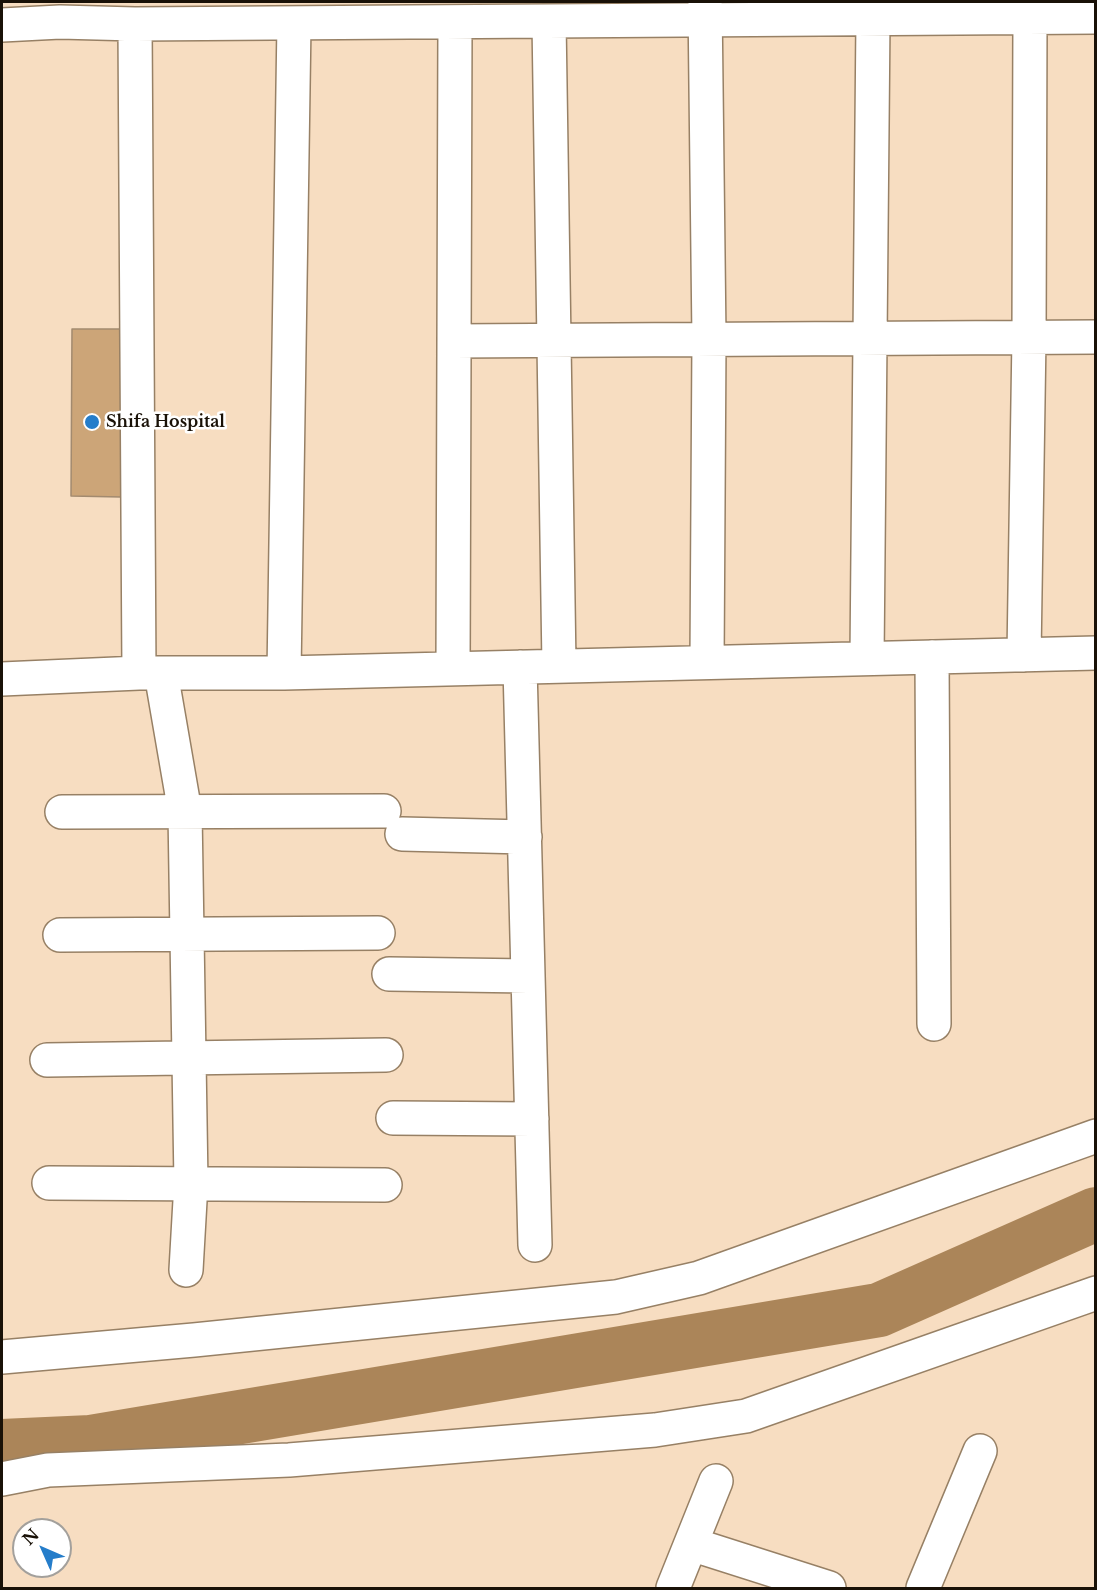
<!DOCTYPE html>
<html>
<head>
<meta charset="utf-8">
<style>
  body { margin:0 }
  #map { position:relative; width:1097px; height:1590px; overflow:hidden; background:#f7ddc1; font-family:"Libre Baskerville",serif }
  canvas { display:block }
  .frame { position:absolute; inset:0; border:3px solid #191107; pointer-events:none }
  .north { position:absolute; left:12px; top:1518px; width:60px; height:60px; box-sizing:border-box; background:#fff; border:2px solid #a3a09c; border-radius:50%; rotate:315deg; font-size:16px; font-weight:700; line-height:24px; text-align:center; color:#191107 }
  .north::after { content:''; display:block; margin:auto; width:21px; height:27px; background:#257dca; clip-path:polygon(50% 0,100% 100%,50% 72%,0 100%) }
</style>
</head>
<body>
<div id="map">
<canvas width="1097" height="1590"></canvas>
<div class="frame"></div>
<div class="north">N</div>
</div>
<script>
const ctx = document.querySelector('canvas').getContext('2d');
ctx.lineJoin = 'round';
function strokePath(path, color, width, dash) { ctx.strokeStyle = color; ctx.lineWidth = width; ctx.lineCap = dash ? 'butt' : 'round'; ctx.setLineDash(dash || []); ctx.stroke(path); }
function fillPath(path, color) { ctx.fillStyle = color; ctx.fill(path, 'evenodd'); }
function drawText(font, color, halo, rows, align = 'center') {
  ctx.font = font + ' "Libre Baskerville",serif'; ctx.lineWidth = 5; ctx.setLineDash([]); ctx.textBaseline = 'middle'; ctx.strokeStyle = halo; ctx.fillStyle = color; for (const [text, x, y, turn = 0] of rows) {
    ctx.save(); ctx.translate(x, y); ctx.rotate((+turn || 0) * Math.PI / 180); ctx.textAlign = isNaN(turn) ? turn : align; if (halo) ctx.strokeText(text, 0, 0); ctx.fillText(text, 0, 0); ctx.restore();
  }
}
strokePath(new Path2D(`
  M 2,1446 L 91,1442 L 879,1310 L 1096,1214`), '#ab8559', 54);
const building = new Path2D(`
  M 72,329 L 122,329 L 121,497 L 71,496 Z`);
fillPath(building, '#cca578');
strokePath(building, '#a28a6f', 1.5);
const minor = new Path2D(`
  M 705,2 L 709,339 L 707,662
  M 549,21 L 559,666
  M 135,24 L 139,673
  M 2,25 L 60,22 L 135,24 L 1096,17
  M 454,341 L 1096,337
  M 1024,655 L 1029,337 L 1030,18
  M 932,657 L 934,1024
  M 867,658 L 873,19
  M 520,667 L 535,1245
  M 453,668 L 455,22
  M 161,673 L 185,812 L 191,1183 L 186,1270
  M 284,673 L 294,23
  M 2,679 L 139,673 L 284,673 L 1096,653
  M 62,812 L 384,811
  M 402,834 L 525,837
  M 60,935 L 378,933
  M 389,974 L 528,976
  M 47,1060 L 386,1055
  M 393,1118 L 532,1119
  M 49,1183 L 385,1185
  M 2,1357 L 194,1340 L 616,1297 L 699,1278 L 1096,1136
  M 2,1479 L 48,1470 L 289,1460 L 655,1430 L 746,1416 L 1096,1293
  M 691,1544 L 829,1588
  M 673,1588 L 716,1481
  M 923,1588 L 980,1451`);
strokePath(minor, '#978065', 36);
strokePath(minor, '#fff', 33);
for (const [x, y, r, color] of [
  [92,422,8,"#257dca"]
]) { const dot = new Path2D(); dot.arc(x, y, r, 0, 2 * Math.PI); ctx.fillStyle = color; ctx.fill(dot); strokePath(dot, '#fff', 2); }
drawText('bold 16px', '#191107', '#fff', [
  ["Shifa Hospital",106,422]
], 'left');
</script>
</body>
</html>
